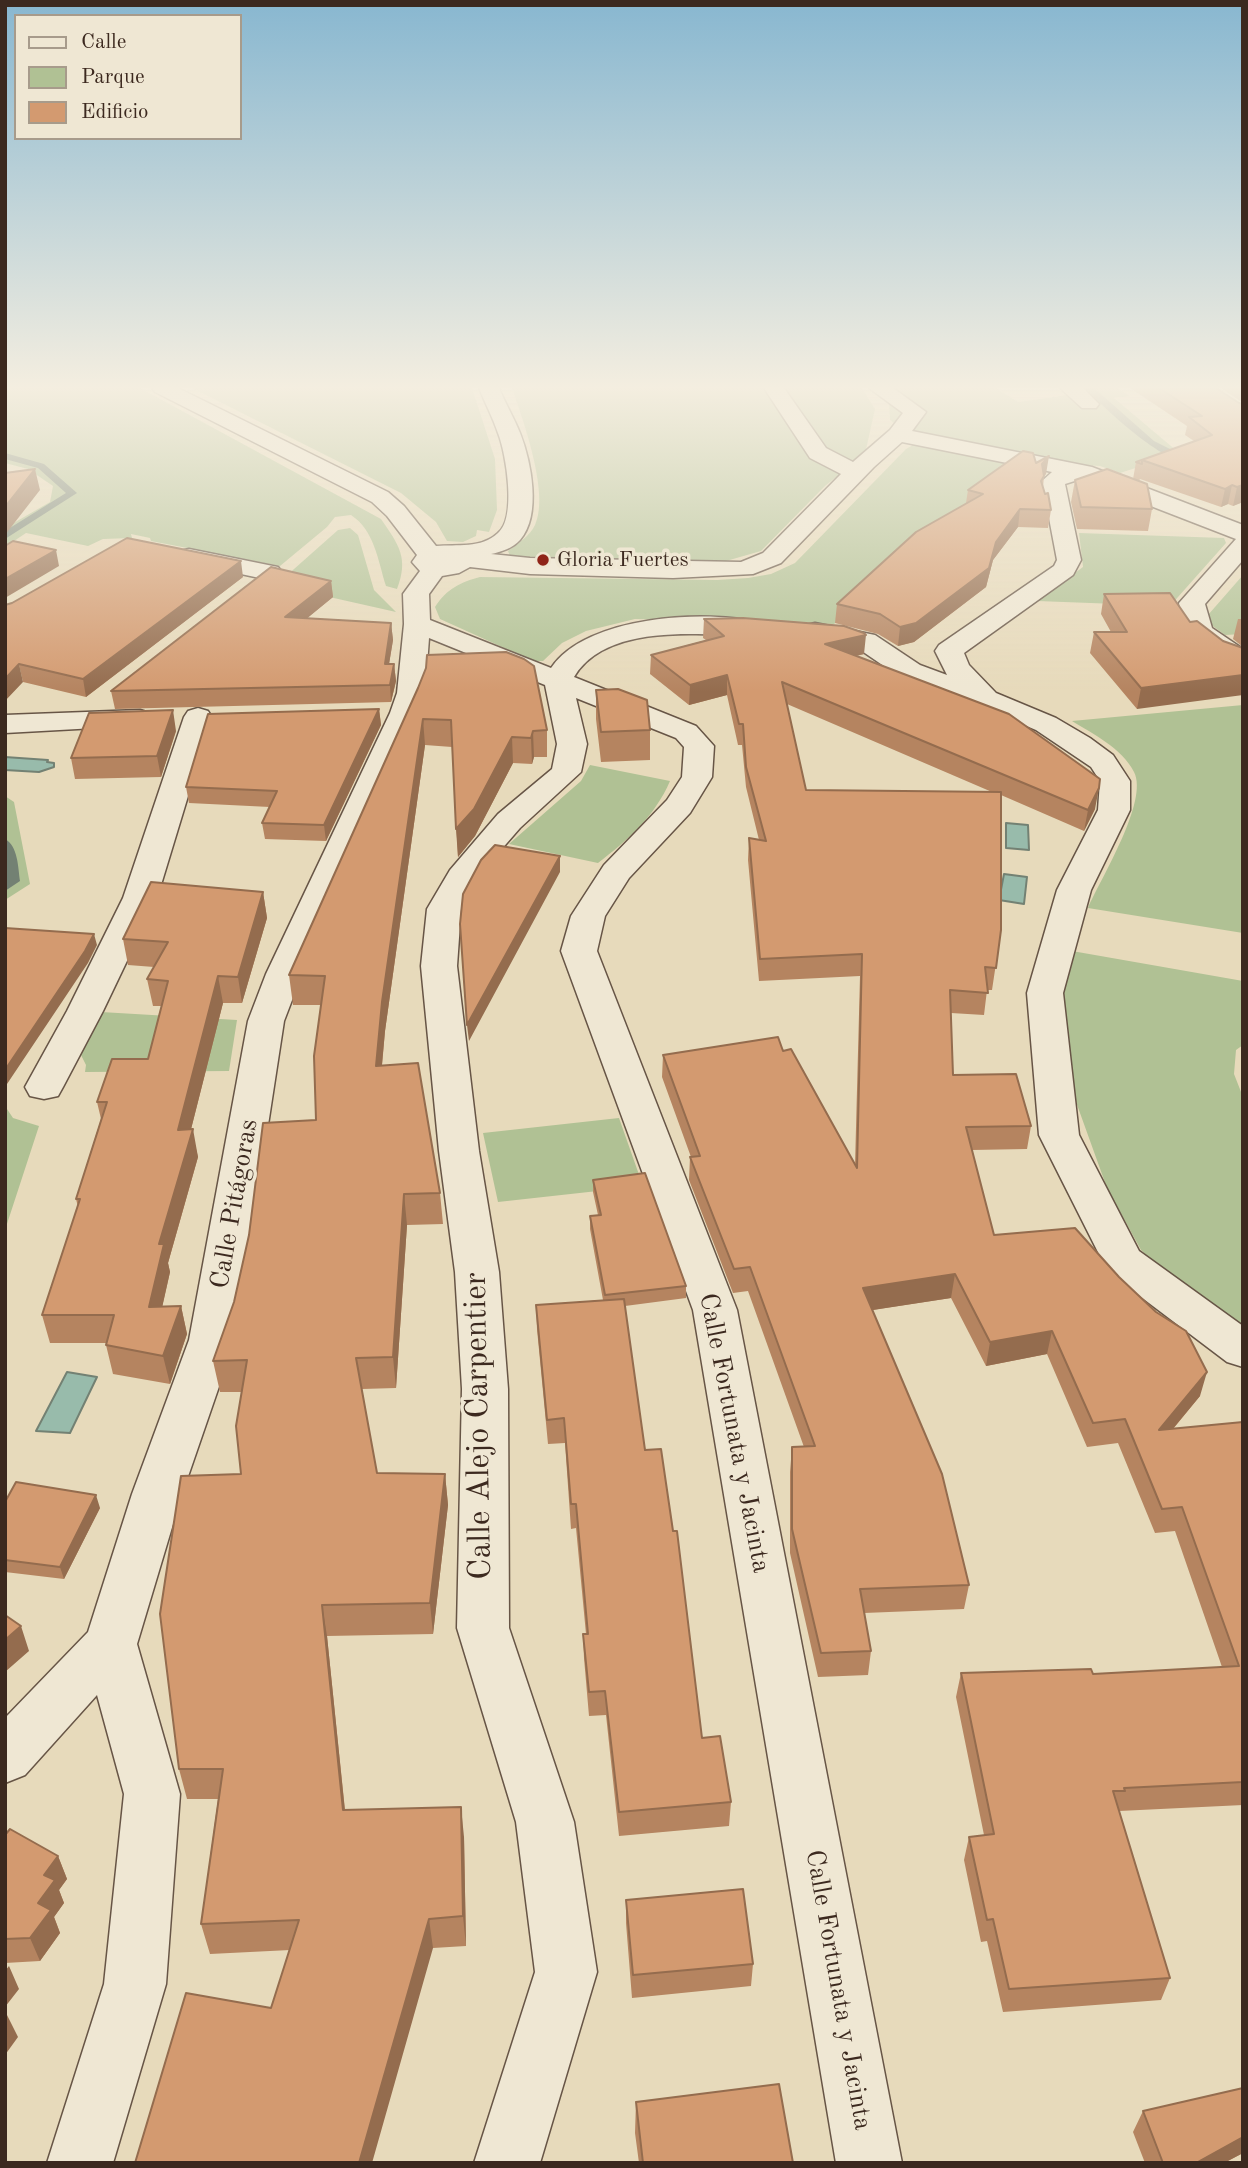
<!DOCTYPE html>
<html>
<head>
<meta charset="utf-8">
<style>
  body { margin:0 }
  #map { position:relative; width:1248px; height:2168px; overflow:hidden; background:#e7dabb; font-family:"Old Standard TT",serif }
  canvas { display:block }
  .frame { position:absolute; inset:0; border:7px solid #3c291f; pointer-events:none }
  .legend { position:absolute; left:14px; top:14px; width:228px; height:126px; box-sizing:border-box; background:#efe7d3; border:2px solid #a79b8b; margin:0; padding:9px 12px; list-style:none; font-size:21px; color:#3c291f }
  .legend li { display:flex; align-items:center; gap:14px; height:35px }
  .legend b { width:35px; border:2px solid #a79b8b }
</style>
</head>
<body>
<div id="map">
<canvas width="1248" height="2168"></canvas>
<div class="frame"></div>
<ul class="legend">
<li><b style="height:9px;background:#efe7d3"></b>Calle</li>
<li><b style="height:19px;background:#b0c194"></b>Parque</li>
<li><b style="height:19px;background:#d39a70"></b>Edificio</li>
</ul>
</div>
<script>
const ctx = document.querySelector('canvas').getContext('2d');
ctx.lineJoin = 'round';
function fillPath(path, color) { ctx.fillStyle = color; ctx.fill(path, 'evenodd'); }
function strokePath(path, color, width, dash) { ctx.strokeStyle = color; ctx.lineWidth = width; ctx.lineCap = dash ? 'butt' : 'round'; ctx.setLineDash(dash || []); ctx.stroke(path); }
function drawText(font, color, halo, rows, align = 'center') {
  ctx.font = font + ' "Old Standard TT",serif'; ctx.lineWidth = 7; ctx.setLineDash([]); ctx.textBaseline = 'middle'; ctx.strokeStyle = halo; ctx.fillStyle = color; for (const [text, x, y, turn = 0] of rows) {
    ctx.save(); ctx.translate(x, y); ctx.rotate((+turn || 0) * Math.PI / 180); ctx.textAlign = isNaN(turn) ? turn : align; if (halo) ctx.strokeText(text, 0, 0); ctx.fillText(text, 0, 0); ctx.restore();
  }
}
fillPath(new Path2D(`
  M 5,388 L 140,388 L 381,519 C 399,545 409,558 397,589 L 386,586 C 378,561 375,531 351,515 L 335,517 L 327,527 L 280,566 L 151,541 L 150,538 L 131,534 L 132,538 L 103,539 L 88,546 L 26,533 L 5,547 L 5,528 L 50,502 L 53,486 L 28,469 L 5,463 Z
  M 192,388 L 472,388 L 495,459 L 497,510 L 489,532 L 477,530 L 476,536 L 463,542 L 447,541 L 436,522 L 401,493 Z
  M 512,388 L 862,388 L 875,409 L 865,454 L 825,486 L 761,551 L 726,561 L 520,558 L 510,556 L 508,551 C 517,544 530,536 535,525 C 550,494 523,420 512,388 Z
  M 878,388 L 996,388 L 1018,402 L 1068,395 L 1084,407 L 1077,388 L 1117,388 L 1130,396 L 1114,398 L 1184,457 L 1170,457 L 1120,473 L 1100,466 L 1041,463 L 867,594 L 834,624 L 635,619 L 586,631 L 562,643 L 543,661 L 533,661 L 440,619 L 435,607 C 446,589 461,582 480,577 L 717,580 L 748,578 L 771,574 L 795,563 L 906,449 L 918,442 L 890,420 L 889,402 Z
  M 350,528 L 358,535 L 374,590 L 396,612 L 276,585 L 338,530 Z
  M 1079,533 L 1224,538 L 1226,543 L 1170,606 L 1037,601 L 1083,567 Z
  M 1243,575 L 1243,634 L 1225,635 L 1210,624 L 1208,615 Z
  M 1243,705 L 1243,933 L 1088,908 C 1101,878 1149,801 1134,772 C 1122,748 1093,734 1072,721 Z
  M 590,765 L 670,781 C 655,816 628,840 598,863 L 509,844 L 581,781 Z
  M 5,796 L 14,802 L 30,884 L 5,900 Z
  M 1072,951 L 1243,981 L 1243,1045 L 1236,1050 L 1234,1074 L 1243,1097 L 1243,1330 L 1165,1273 L 1141,1250 L 1107,1188 L 1071,1088 L 1063,982 Z
  M 101,1012 L 237,1020 L 229,1071 L 85,1072 L 86,1065 L 80,1053 Z
  M 5,1106 L 13,1118 L 39,1126 L 5,1230 Z
  M 619,1118 L 643,1186 L 498,1202 L 483,1133 Z`), '#b0c194');
const water = new Path2D(`
  M 5,757 L 48,760 L 47,762 L 54,763 L 54,767 L 39,772 L 5,770 Z
  M 1006,823 L 1028,825 L 1029,850 L 1006,848 Z
  M 1004,874 L 1027,877 L 1024,904 L 999,900 Z
  M 67,1372 L 97,1377 L 70,1433 L 36,1431 Z`);
fillPath(water, '#98bbab');
strokePath(water, '#738173', 2);
fillPath(new Path2D(`
  M 5,388 L 10,388 L 5,391 Z
  M 1085,388 L 1094,388 L 1154,441 L 1186,457 L 1186,461 C 1161,462 1103,407 1085,388 Z
  M 5,453 L 44,464 L 77,493 L 5,539 L 5,531 L 66,493 L 38,468 L 5,459 Z
  M 5,839 C 18,846 18,867 20,881 L 5,891 Z`), '#738173');
const minor = new Path2D(`
  M 152,388 L 178,388 L 388,492 L 404,506 L 436,546 C 457,544 481,549 498,533 C 517,518 506,453 498,433 C 493,418 485,403 479,388 L 499,388 C 505,403 514,418 520,433 C 531,461 542,515 520,540 C 513,548 501,552 491,554 L 530,558 L 741,562 L 763,553 L 841,474 L 810,458 L 764,388 L 784,388 L 826,448 L 853,462 L 890,430 L 903,413 L 869,388 L 893,388 L 926,412 L 912,431 L 1092,467 L 1243,525 L 1243,560 L 1205,604 L 1212,628 L 1243,649 L 1243,668 C 1210,660 1182,637 1179,603 L 1236,539 L 1081,479 L 1065,484 L 1081,560 L 1073,575 L 964,653 L 969,665 L 996,693 L 1056,718 L 1090,738 L 1113,755 L 1130,781 L 1130,810 L 1091,890 L 1063,993 L 1079,1135 L 1139,1251 L 1243,1326 L 1243,1367 L 1227,1362 L 1108,1272 L 1039,1135 L 1027,993 L 1057,890 L 1098,810 L 1100,781 L 1091,767 L 1036,730 L 975,704 L 900,677 L 856,647 L 806,637 L 802,631 L 806,625 L 815,623 L 875,635 L 920,665 L 947,675 L 935,651 L 939,645 L 1054,566 L 1057,560 L 1042,481 L 1052,472 L 902,442 L 874,467 L 781,563 L 753,574 L 673,578 L 530,574 L 470,567 L 459,573 L 442,576 L 429,594 L 430,620 L 551,668 C 587,615 707,609 763,623 L 767,629 L 763,635 L 754,637 C 701,634 606,623 574,677 L 696,726 L 714,746 L 712,777 L 690,813 L 629,878 L 605,916 L 597,951 L 737,1310 L 902,2163 L 836,2163 L 693,1310 L 561,951 L 571,916 L 604,865 L 667,800 L 682,777 L 684,747 L 676,738 L 576,698 L 587,744 L 581,772 L 520,828 L 480,874 L 461,909 L 457,966 L 479,1151 L 499,1272 L 508,1389 L 509,1628 L 574,1822 L 597,1972 L 540,2163 L 474,2163 L 535,1972 L 516,1822 L 457,1628 L 462,1389 L 455,1272 L 439,1151 L 421,966 L 427,909 L 450,870 L 498,814 L 552,769 L 557,744 L 545,685 L 429,638 L 425,693 L 418,713 L 302,974 L 284,1021 L 235,1340 L 182,1494 L 137,1644 L 180,1794 L 166,1984 L 113,2163 L 47,2163 L 104,1984 L 124,1794 L 97,1695 L 25,1775 L 5,1783 L 5,1718 L 88,1632 L 132,1494 L 189,1340 L 248,1021 L 266,974 L 390,713 L 397,693 L 404,624 L 403,594 L 420,571 L 412,562 L 417,555 L 387,516 L 372,502 L 155,392 Z
  M 1060,388 L 1083,388 L 1099,404 L 1096,408 L 1082,408 Z
  M 189,549 L 278,567 L 282,572 L 278,577 L 269,580 L 180,561 L 177,556 L 180,551 Z
  M 198,708 L 208,711 L 212,717 L 157,898 L 103,1011 L 63,1087 L 58,1096 L 44,1099 L 30,1096 L 25,1087 L 67,1011 L 123,898 L 184,717 L 188,711 Z
  M 140,710 L 150,713 L 155,719 L 150,725 L 5,733 L 5,715 Z`);
strokePath(minor, '#675546', 3);
fillPath(minor, '#efe7d3');
fillPath(new Path2D(`
  M 1130,388 L 1216,388 L 1243,502 L 1233,506 L 1228,504 L 1221,507 L 1140,479 L 1139,481 L 1152,509 L 1148,531 L 1077,529 L 1071,502 L 1075,480 L 1133,479 L 1136,462 L 1194,441 L 1185,435 L 1187,426 Z
  M 1221,388 L 1243,388 L 1243,403 Z
  M 1036,463 L 1046,474 L 1044,476 L 1043,488 L 1051,510 L 1048,528 L 1018,527 L 993,560 L 986,587 L 914,642 L 898,646 L 878,634 L 835,623 L 837,604 L 966,503 L 968,490 Z
  M 243,577 L 86,697 L 23,682 L 5,605 Z
  M 331,581 L 333,597 L 307,618 L 391,623 L 393,640 L 389,664 L 394,664 L 396,681 L 391,702 L 115,709 L 111,691 Z
  M 1104,594 L 1190,622 L 1223,641 L 1137,709 L 1090,653 L 1094,632 L 1111,632 L 1101,614 Z
  M 704,619 L 864,654 L 856,656 L 1095,809 L 1084,831 L 1001,795 L 1001,930 L 992,990 L 987,990 L 984,1015 L 951,1013 L 953,1075 L 1031,1126 L 1027,1149 L 972,1150 L 994,1235 L 1200,1396 L 1173,1429 L 1243,1422 L 1243,1805 L 1119,1811 L 1170,1978 L 1161,2000 L 1003,2012 L 987,1941 L 981,1942 L 964,1860 L 969,1837 L 984,1835 L 956,1697 L 961,1673 L 1093,1674 L 1222,1667 L 1175,1531 L 1155,1533 L 1118,1443 L 1087,1447 L 1047,1354 L 986,1366 L 951,1298 L 872,1310 L 969,1585 L 964,1609 L 864,1613 L 871,1651 L 868,1675 L 818,1677 L 790,1553 L 790,1472 L 792,1447 L 804,1447 L 748,1291 L 733,1293 L 689,1180 L 690,1157 L 691,1157 L 662,1077 L 663,1055 L 783,1051 L 855,1165 L 860,976 L 759,981 L 748,860 L 749,838 L 759,840 L 746,787 L 742,745 L 738,745 L 727,695 L 689,705 L 650,674 L 651,655 L 706,640 L 703,638 ZM 787,704 L 992,792 L 806,790 Z
  M 1238,619 L 1243,619 L 1243,647 L 1233,639 Z
  M 418,688 L 547,730 L 547,757 L 534,757 L 532,764 L 513,763 L 475,836 L 458,857 L 452,747 L 425,745 L 385,1031 L 382,1066 L 440,1193 L 443,1224 L 407,1225 L 396,1388 L 362,1389 L 377,1473 L 445,1474 L 448,1505 L 433,1634 L 327,1636 L 345,1810 L 464,1837 L 466,1946 L 433,1948 L 271,2008 L 290,1950 L 210,1954 L 201,1924 L 218,1799 L 187,1799 L 179,1769 L 241,1474 L 241,1392 L 220,1392 L 213,1361 L 316,1120 L 321,1005 L 293,1005 L 289,975 Z
  M 596,690 L 650,730 L 650,760 L 601,762 L 596,719 Z
  M 379,709 L 381,725 L 326,841 L 265,839 L 262,823 L 270,807 L 189,803 L 186,787 Z
  M 176,731 L 161,777 L 75,779 L 71,758 Z
  M 263,892 L 267,918 L 242,1003 L 223,1003 L 191,1129 L 198,1157 L 168,1263 L 170,1272 L 162,1307 L 181,1306 L 187,1334 L 170,1384 L 113,1374 L 106,1345 L 106,1343 L 50,1343 L 42,1315 L 78,1207 L 76,1199 L 101,1119 L 97,1102 L 148,1059 L 162,1006 L 153,1006 L 147,979 L 154,967 L 128,965 L 123,939 Z
  M 593,1180 L 686,1286 L 686,1298 L 625,1306 L 645,1450 L 702,1738 L 731,1802 L 729,1826 L 619,1836 L 606,1715 L 589,1716 L 584,1658 L 583,1634 L 586,1634 L 576,1528 L 571,1529 L 565,1443 L 548,1444 L 537,1329 L 536,1305 L 603,1300 L 590,1229 L 590,1216 L 598,1215 L 593,1192 Z
  M 5,1502 L 100,1508 L 64,1579 L 5,1572 Z
  M 5,1835 L 58,1856 L 67,1879 L 59,1890 L 64,1903 L 54,1917 L 60,1933 L 40,1961 L 5,1963 Z
  M 626,1900 L 753,1964 L 751,1986 L 632,1998 L 626,1923 Z
  M 1243,2088 L 1243,2153 L 1224,2163 L 1145,2163 L 1133,2132 L 1143,2111 Z
  M 636,2102 L 793,2163 L 639,2163 L 635,2133 Z`), '#b58460');
fillPath(new Path2D(`
  M 1049,456 L 1046,474 L 1039,481 L 1042,464 Z
  M 35,469 L 40,490 L 5,535 L 5,507 Z
  M 1232,485 L 1228,504 L 1221,507 L 1225,489 Z
  M 1243,485 L 1243,502 L 1233,506 L 1237,487 Z
  M 1020,509 L 1018,527 L 993,560 L 986,587 L 914,642 L 898,646 L 900,627 L 996,542 Z
  M 56,550 L 59,566 L 5,598 L 5,579 Z
  M 241,561 L 243,577 L 86,697 L 83,679 Z
  M 331,581 L 333,597 L 288,634 L 285,617 Z
  M 391,623 L 393,640 L 386,682 L 385,664 Z
  M 866,635 L 864,654 L 824,663 L 825,644 Z
  M 19,664 L 23,682 L 5,701 L 5,679 Z
  M 394,664 L 396,681 L 391,702 L 390,685 Z
  M 727,675 L 727,695 L 689,705 L 690,685 Z
  M 1243,675 L 1243,695 L 1137,709 L 1141,688 Z
  M 379,709 L 381,725 L 326,841 L 324,825 Z
  M 173,710 L 176,731 L 161,777 L 157,756 Z
  M 423,719 L 425,745 L 385,1031 L 379,1096 L 376,1066 L 382,1002 Z
  M 533,731 L 534,757 L 532,764 L 531,738 Z
  M 512,737 L 513,763 L 475,836 L 458,857 L 456,829 Z
  M 1099,788 L 1095,809 L 1084,831 L 1088,810 Z
  M 560,856 L 560,872 L 469,1041 L 467,1025 Z
  M 263,892 L 267,918 L 242,1003 L 238,977 Z
  M 94,934 L 97,945 L 88,963 L 5,1087 L 5,1070 Z
  M 218,976 L 223,1003 L 184,1157 L 178,1130 Z
  M 193,1129 L 198,1157 L 168,1263 L 170,1272 L 156,1335 L 149,1307 L 159,1244 Z
  M 404,1194 L 407,1225 L 396,1388 L 393,1357 Z
  M 955,1274 L 951,1298 L 860,1312 L 863,1288 Z
  M 181,1306 L 187,1334 L 170,1384 L 163,1356 Z
  M 1052,1331 L 1047,1354 L 986,1366 L 990,1342 Z
  M 1207,1372 L 1200,1396 L 1152,1454 L 1159,1430 Z
  M 445,1474 L 448,1505 L 433,1634 L 430,1603 Z
  M 96,1495 L 100,1508 L 64,1579 L 60,1567 Z
  M 322,1605 L 327,1636 L 348,1841 L 343,1810 Z
  M 21,1626 L 29,1651 L 5,1672 L 5,1640 Z
  M 461,1807 L 464,1837 L 466,1946 L 463,1916 Z
  M 58,1856 L 67,1879 L 59,1890 L 64,1903 L 54,1917 L 60,1933 L 40,1961 L 30,1938 L 44,1875 Z
  M 429,1919 L 433,1948 L 372,2163 L 359,2163 Z
  M 9,1966 L 19,1989 L 5,2007 L 5,1971 Z
  M 7,2015 L 18,2037 L 5,2055 L 5,2018 Z
  M 1243,2137 L 1243,2153 L 1224,2163 L 1196,2163 Z`), '#946c4e');
const building = new Path2D(`
  M 1159,388 L 1216,388 L 1239,403 L 1243,404 L 1243,485 L 1237,487 L 1232,485 L 1225,489 L 1142,460 L 1142,464 L 1136,462 L 1212,435 L 1189,417 L 1202,416 Z
  M 1023,451 L 1033,453 L 1036,463 L 1049,456 L 1042,464 L 1044,476 L 1041,481 L 1045,494 L 1048,493 L 1051,510 L 1020,509 L 996,542 L 989,568 L 916,623 L 900,627 L 880,614 L 837,604 L 916,532 L 983,494 L 968,490 Z
  M 35,469 L 5,507 L 5,473 Z
  M 1107,469 L 1147,484 L 1152,509 L 1081,507 L 1075,480 Z
  M 127,538 L 241,561 L 83,679 L 19,664 L 5,679 L 5,605 L 12,603 Z
  M 13,541 L 56,550 L 5,579 L 5,546 Z
  M 271,567 L 331,581 L 285,617 L 391,623 L 385,664 L 394,664 L 390,685 L 111,691 Z
  M 1170,593 L 1190,622 L 1197,621 L 1223,641 L 1243,648 L 1243,675 L 1141,688 L 1094,632 L 1127,632 L 1104,594 Z
  M 743,618 L 844,626 L 864,633 L 866,635 L 825,644 L 1009,714 L 1100,779 L 1099,788 L 1088,810 L 782,682 L 806,790 L 1001,792 L 1001,930 L 996,968 L 985,967 L 988,993 L 950,990 L 953,1075 L 1016,1074 L 1031,1126 L 966,1127 L 994,1235 L 1075,1228 L 1119,1277 L 1156,1312 L 1186,1331 L 1207,1372 L 1159,1430 L 1243,1422 L 1243,1782 L 1124,1788 L 1125,1791 L 1113,1791 L 1170,1978 L 1009,1989 L 993,1919 L 987,1920 L 969,1837 L 994,1834 L 961,1673 L 1091,1669 L 1093,1674 L 1239,1666 L 1182,1507 L 1162,1509 L 1125,1419 L 1093,1423 L 1052,1331 L 990,1342 L 955,1274 L 863,1288 L 942,1474 L 969,1585 L 860,1589 L 871,1651 L 821,1653 L 792,1529 L 792,1447 L 815,1446 L 750,1267 L 734,1269 L 690,1157 L 700,1156 L 663,1055 L 778,1037 L 783,1051 L 791,1049 L 857,1168 L 862,954 L 760,959 L 749,838 L 766,841 L 746,767 L 743,724 L 739,724 L 727,675 L 690,685 L 651,655 L 724,636 L 704,619 Z
  M 506,652 L 524,659 L 534,666 L 547,730 L 533,731 L 531,738 L 512,737 L 474,809 L 456,829 L 451,720 L 423,719 L 382,1002 L 376,1066 L 418,1063 L 440,1193 L 404,1194 L 393,1357 L 356,1358 L 377,1473 L 445,1474 L 430,1603 L 322,1605 L 343,1810 L 461,1807 L 463,1916 L 429,1919 L 359,2163 L 135,2163 L 186,1993 L 271,2008 L 299,1920 L 201,1924 L 223,1769 L 179,1769 L 160,1614 L 181,1476 L 241,1474 L 236,1426 L 247,1360 L 213,1361 L 234,1302 L 249,1235 L 263,1123 L 316,1120 L 314,1056 L 325,976 L 289,975 L 418,688 L 426,668 L 427,655 Z
  M 618,689 L 647,700 L 650,730 L 601,732 L 596,690 Z
  M 379,709 L 324,825 L 262,823 L 277,791 L 186,787 L 208,714 Z
  M 173,710 L 157,756 L 71,758 L 89,713 Z
  M 495,845 L 560,856 L 467,1025 L 460,924 L 463,894 L 481,860 Z
  M 151,882 L 263,892 L 238,977 L 218,976 L 178,1130 L 193,1129 L 159,1244 L 164,1244 L 149,1307 L 181,1306 L 163,1356 L 106,1345 L 114,1315 L 42,1315 L 80,1199 L 76,1199 L 107,1102 L 97,1102 L 112,1059 L 148,1059 L 168,981 L 147,979 L 168,942 L 123,939 Z
  M 5,928 L 94,934 L 85,951 L 5,1070 Z
  M 645,1173 L 686,1286 L 605,1295 L 590,1216 L 601,1215 L 593,1180 Z
  M 624,1299 L 645,1450 L 661,1449 L 673,1531 L 677,1531 L 702,1738 L 720,1736 L 731,1802 L 619,1812 L 605,1691 L 589,1692 L 583,1634 L 588,1634 L 576,1504 L 571,1504 L 564,1418 L 547,1420 L 536,1305 Z
  M 16,1482 L 96,1495 L 60,1567 L 5,1560 L 5,1502 Z
  M 5,1615 L 21,1626 L 5,1640 Z
  M 10,1829 L 58,1856 L 44,1875 L 55,1880 L 38,1903 L 51,1910 L 30,1938 L 5,1939 L 5,1835 Z
  M 743,1889 L 753,1964 L 633,1975 L 626,1900 Z
  M 779,2084 L 793,2163 L 643,2163 L 636,2102 Z
  M 1243,2088 L 1243,2137 L 1196,2163 L 1163,2163 L 1143,2111 Z`);
fillPath(building, '#d39a70');
strokePath(building, '#946c4e', 2);
const sky = ctx.createLinearGradient(0, 0, 0, 692);
sky.addColorStop(0, '#88b7d0');
sky.addColorStop(0.56, '#f4eee0');
sky.addColorStop(1, '#f4eee000');
ctx.fillStyle = sky;
ctx.fillRect(0, 0, 1248, 692);
for (const [x, y, r, color] of [
  [543,560,7,"#8f2418"]
]) { const dot = new Path2D(); dot.arc(x, y, r, 0, 2 * Math.PI); ctx.fillStyle = color; ctx.fill(dot); strokePath(dot, '#efe7d3', 2.5); }
drawText('21px', '#3c291f', '#efe7d3', [
  ["Gloria Fuertes",557,560]
], 'left');
drawText('26px', '#3c291f', '#efe7d3', [
  ["Calle Pitágoras",235,1204,-80],
  ["Calle Fortunata y Jacinta",734,1433,79],
  ["Calle Fortunata y Jacinta",838,1990,80]
]);
drawText('32px', '#3c291f', '#efe7d3', [
  ["Calle Alejo Carpentier",479,1426,-91]
]);
</script>
</body>
</html>
